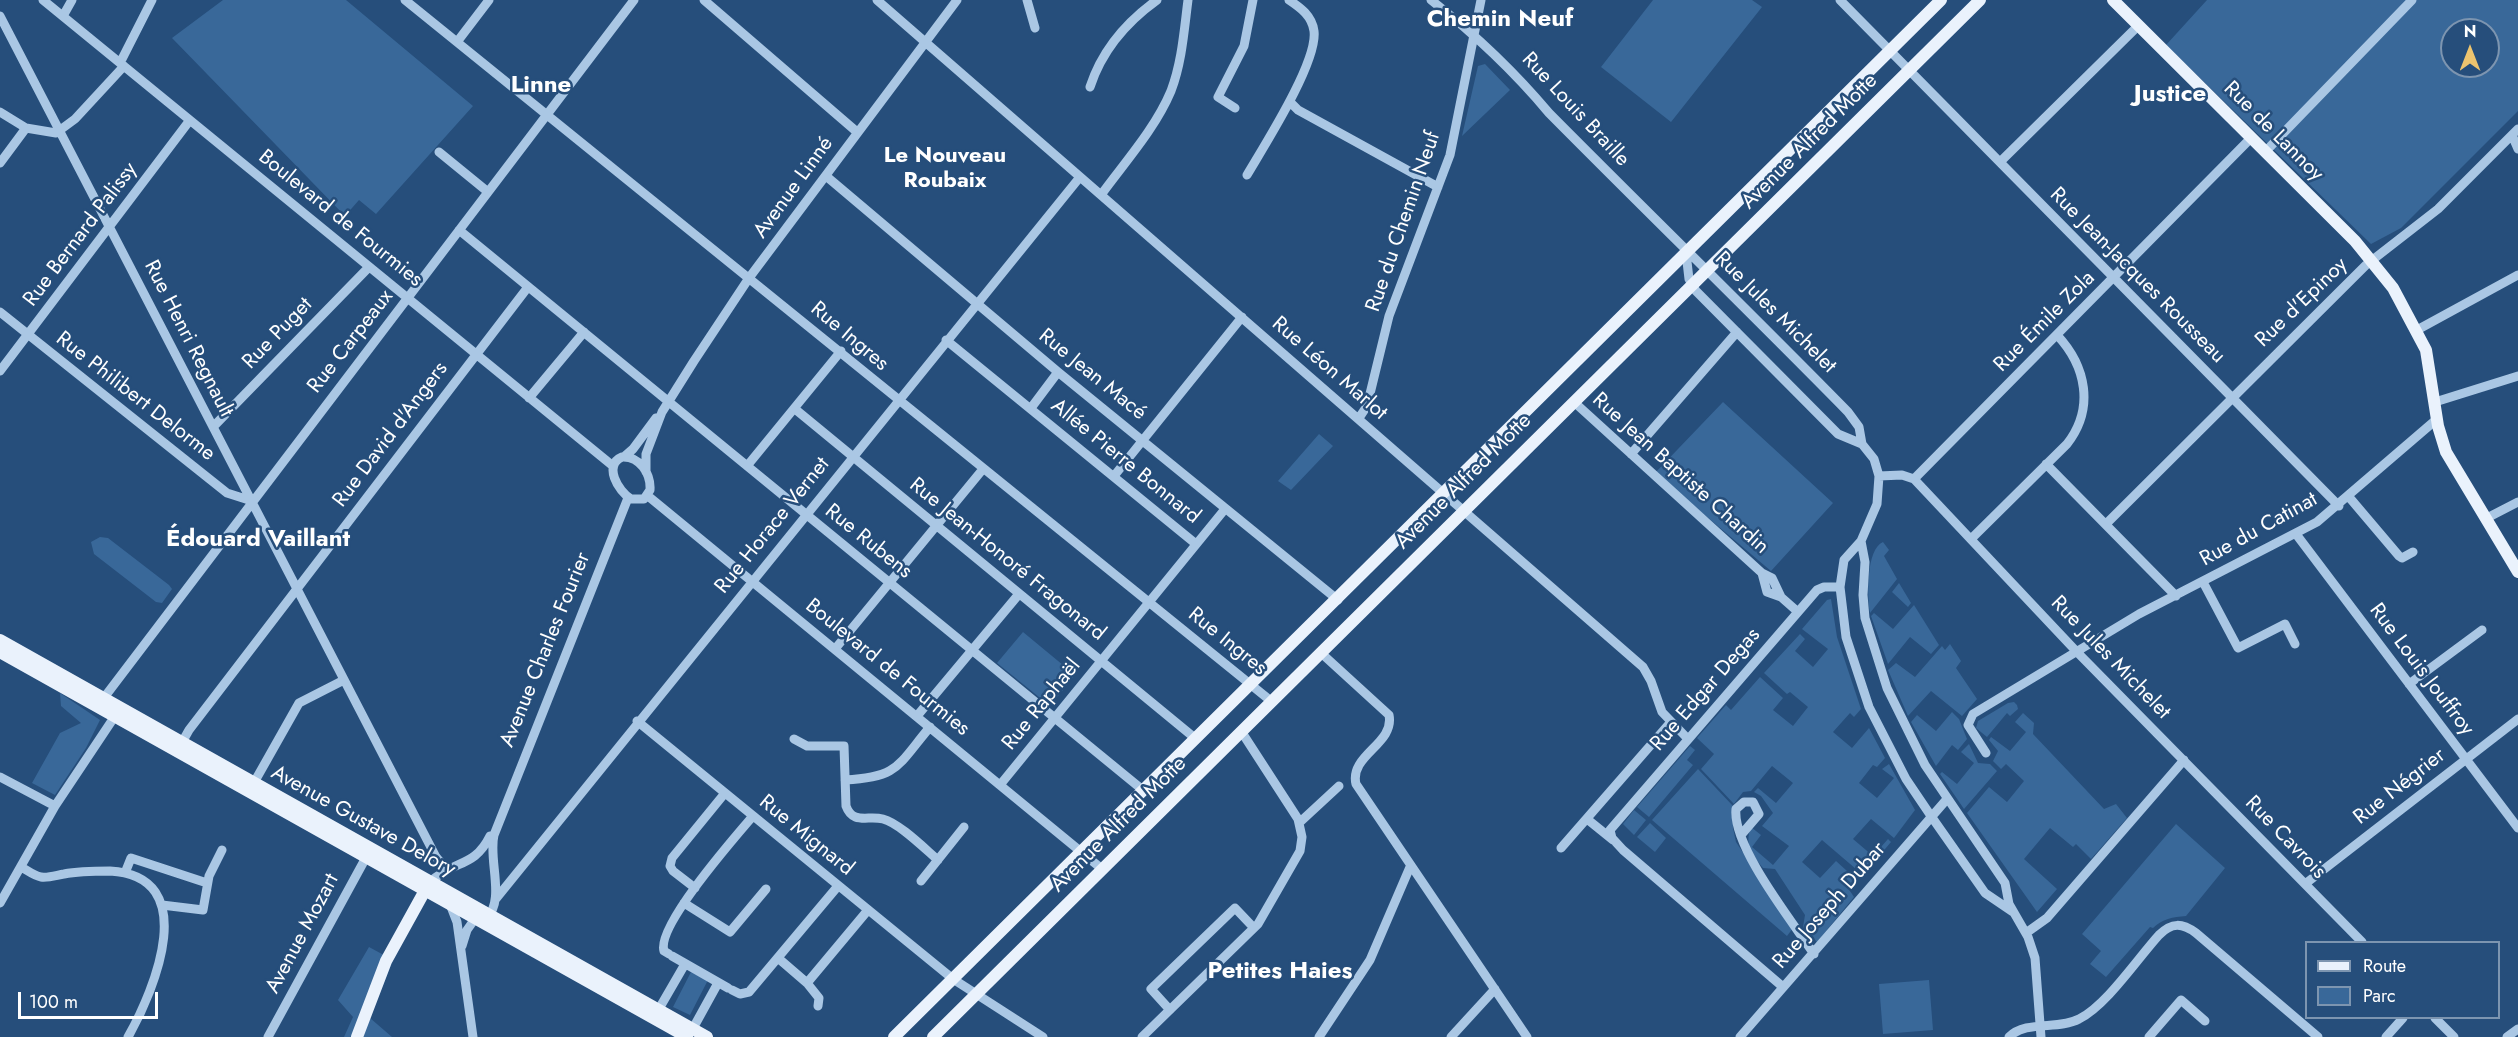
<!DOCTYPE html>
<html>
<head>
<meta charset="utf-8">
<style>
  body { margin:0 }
  #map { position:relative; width:2518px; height:1037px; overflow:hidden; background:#264e7b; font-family:Jost,sans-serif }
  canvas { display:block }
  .legend { position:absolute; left:2305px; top:941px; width:195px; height:78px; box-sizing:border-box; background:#264e7b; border:2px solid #7d95b0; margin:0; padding:8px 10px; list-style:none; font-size:18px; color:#fff }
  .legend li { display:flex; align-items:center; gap:12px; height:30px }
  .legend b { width:30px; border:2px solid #7d95b0 }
  .north { position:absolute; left:2440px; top:18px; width:60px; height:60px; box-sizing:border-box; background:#264e7b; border:2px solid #7d95b0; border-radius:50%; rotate:0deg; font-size:16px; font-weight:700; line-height:24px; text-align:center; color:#fff }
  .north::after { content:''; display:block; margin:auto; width:21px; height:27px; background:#edc46f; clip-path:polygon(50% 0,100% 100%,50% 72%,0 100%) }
  .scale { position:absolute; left:18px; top:992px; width:140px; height:27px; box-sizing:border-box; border:3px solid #fff; border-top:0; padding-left:8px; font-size:18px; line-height:21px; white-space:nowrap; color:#fff; -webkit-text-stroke:4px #264e7b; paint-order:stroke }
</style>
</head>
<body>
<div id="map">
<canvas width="2518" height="1037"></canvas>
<ul class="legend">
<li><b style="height:8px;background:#eaf2fc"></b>Route</li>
<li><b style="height:16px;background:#396899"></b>Parc</li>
</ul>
<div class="north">N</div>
<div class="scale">100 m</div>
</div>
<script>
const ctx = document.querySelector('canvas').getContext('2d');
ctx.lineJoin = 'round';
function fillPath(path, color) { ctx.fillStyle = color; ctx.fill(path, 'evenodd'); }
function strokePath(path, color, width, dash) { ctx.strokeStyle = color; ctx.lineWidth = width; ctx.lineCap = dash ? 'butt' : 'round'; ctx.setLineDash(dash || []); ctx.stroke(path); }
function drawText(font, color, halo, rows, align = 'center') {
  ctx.font = font + ' Jost,sans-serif'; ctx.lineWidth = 5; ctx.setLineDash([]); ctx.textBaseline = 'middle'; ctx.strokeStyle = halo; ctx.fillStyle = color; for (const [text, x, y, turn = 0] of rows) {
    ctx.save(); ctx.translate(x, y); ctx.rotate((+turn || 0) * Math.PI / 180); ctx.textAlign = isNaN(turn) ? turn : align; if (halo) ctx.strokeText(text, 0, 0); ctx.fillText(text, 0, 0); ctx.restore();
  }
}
fillPath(new Path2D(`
  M 223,0 L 346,0 L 473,106 L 376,214 L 359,200 L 345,216 L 172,38 Z
  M 1653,0 L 1752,0 L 1762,7 L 1671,122 L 1601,67 Z
  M 2207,0 L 2518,0 L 2518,111 L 2401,228 L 2371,244 L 2166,45 ZM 2452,30 L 2488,30 L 2488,66 L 2452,66 Z
  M 1485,64 L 1510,90 L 1462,136 L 1478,66 Z
  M 1723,402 L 1833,503 L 1771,571 L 1655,473 Z
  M 1319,434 L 1333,446 L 1291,490 L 1278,481 Z
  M 100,537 L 108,538 L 169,585 L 172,589 L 162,603 L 156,602 L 94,554 L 91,542 Z
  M 1883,542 L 1889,550 L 1884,556 L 1897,579 L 1870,613 C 1867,597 1866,549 1883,542 Z
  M 1899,583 L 1911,603 L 1908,607 L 1892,592 Z
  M 1831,599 L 1837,637 L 1861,709 L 1854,717 L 1850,713 L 1833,732 L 1852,748 L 1869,728 L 1885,758 L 1877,767 L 1873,765 L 1859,783 L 1877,798 L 1894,778 L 1882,769 L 1889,764 L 1915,810 L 1894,838 L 1871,819 L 1853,839 L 1873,856 L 1888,839 L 1891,842 L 1863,875 L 1822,840 L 1802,862 L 1820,878 L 1836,861 L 1858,881 L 1850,891 L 1854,897 L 1817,942 L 1803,927 L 1805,915 L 1775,869 L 1763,868 C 1752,854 1744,845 1751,827 L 1761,835 L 1752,847 L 1773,865 L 1789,846 L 1762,826 L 1773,813 L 1761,796 L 1754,792 L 1758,788 L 1776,803 L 1793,783 L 1772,766 L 1751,791 L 1743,792 L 1734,804 L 1701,769 L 1714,754 L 1697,738 L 1726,705 L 1731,710 L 1760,677 L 1783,698 L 1773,710 L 1793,726 L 1808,707 L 1790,692 L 1787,694 L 1764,673 L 1800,634 L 1805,639 L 1795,651 L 1813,667 L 1828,649 L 1802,629 L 1827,600 Z
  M 1914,605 L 1939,645 L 1931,654 L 1910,637 L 1888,664 L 1871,616 L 1874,613 L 1893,629 Z
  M 1023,632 L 1075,675 L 1050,706 L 997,663 Z
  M 1950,644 L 1961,661 L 1956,668 L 1977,699 L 1962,716 L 1931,691 L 1908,716 L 1888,670 L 1896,663 L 1915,677 L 1942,646 L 1945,650 Z
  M 60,693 L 100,720 L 86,748 L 55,795 L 32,783 L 60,733 L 81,723 L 61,706 Z
  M 2014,702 L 2017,705 L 2018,709 L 2010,716 L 2007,713 L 1987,737 L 1976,728 L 1978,721 L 2008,703 Z
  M 1952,712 L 1959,719 L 1967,739 L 1958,750 L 1952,745 L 1936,766 L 1911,722 L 1917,715 L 1936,731 Z
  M 2023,713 L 2034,723 L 2033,734 L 2104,809 L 2116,804 L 2127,818 L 2091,859 L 2076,844 L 2073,847 L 2050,828 L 2024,859 L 2057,889 L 2037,912 L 1967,813 L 1989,787 L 2007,802 L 2024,781 L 2006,764 L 2001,769 L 1993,761 L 1998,751 L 1989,740 L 1991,737 L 2010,751 L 2026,732 L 2015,722 Z
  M 1969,744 L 1978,763 L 1990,764 L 1997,771 L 1964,809 L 1940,774 L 1942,772 L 1957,784 L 1974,763 L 1961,752 Z
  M 1690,746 L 1695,750 L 1687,760 L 1693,765 L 1649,817 L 1637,807 Z
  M 1698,769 L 1733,806 L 1733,828 L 1736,842 L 1793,928 L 1787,936 L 1652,820 Z
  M 1634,810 L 1646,820 L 1634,835 L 1623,824 Z
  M 1650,823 L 1666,838 L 1655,852 L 1637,837 Z
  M 2176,824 L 2225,868 L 2186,916 C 2173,917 2162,919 2153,928 L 2150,927 L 2106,977 L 2090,964 L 2101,951 L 2082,934 Z
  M 369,947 L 393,960 L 370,1018 L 392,1037 L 344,1037 L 353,1017 L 338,1000 Z
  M 691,972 L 708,980 L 690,1015 L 673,1007 Z
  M 1929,980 L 1933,1030 L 1883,1034 L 1879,984 Z`), '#396899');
strokePath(new Path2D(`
  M 43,0 L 613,466
  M 405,0 L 1271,701
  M 704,0 L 857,132
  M 877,0 L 1643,667 L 1651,681 L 1662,712 L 1688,739
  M 1027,0 L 1035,28
  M 1431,0 C 1476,35 1512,69 1549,113 C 1648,213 1749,311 1848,412 L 1859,427 L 1862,444
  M 1840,0 L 2339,506
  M 0,16 L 436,857 L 446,869
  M 63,16 L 72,0
  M 457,42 L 489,0
  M 120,63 L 152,0
  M 1090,87 C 1102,50 1125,23 1157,0
  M 1291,103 L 1298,110 L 1438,187
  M 1235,108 L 1218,97 L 1244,46 L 1253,0
  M 0,112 L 26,128 L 56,133 L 75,119 L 124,66
  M 2512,135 L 2518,149
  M 439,152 L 488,192
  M 2265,152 L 2412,0
  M 2000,162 L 2139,25
  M 0,163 L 26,128
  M 1247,175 C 1264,146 1318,62 1314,31 C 1312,16 1301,8 1289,0
  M 826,176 L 1058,372 L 1338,600
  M 1101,195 C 1125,162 1155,129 1171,91 C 1182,62 1184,31 1188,0
  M 459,230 L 1144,791
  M 1686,253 L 1689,279 L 1696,291 L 1838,434 L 1862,444 L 1874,459 L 1879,476 L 1877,504 L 1861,541 L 1844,560 L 1840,587 L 1846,637 L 1869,707 L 1906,779 L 1931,816 L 1985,893 L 2013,912
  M 0,312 L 227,493 L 252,501
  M 2417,330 L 2518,275
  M 946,340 L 1196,544
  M 0,371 L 190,120
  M 529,398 L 584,332
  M 1574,402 L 1762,573 L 1772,578 L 1781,597 L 1798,612
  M 2435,402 L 2518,376
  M 1031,408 L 1058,372
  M 795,409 L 1196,739
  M 1359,418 L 1367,406 L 1389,316 L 1450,155 L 1481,0
  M 213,427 L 369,267
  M 1631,454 L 1737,332
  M 625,456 L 633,449 L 656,418
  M 622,457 C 640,456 651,474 650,490 L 644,499 L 631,499 C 618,491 603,465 622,457 Z
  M 2046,464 L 2176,596
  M 747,466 L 841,351
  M 646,472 L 646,454 L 662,412 L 694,361 L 749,278 L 957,0
  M 1114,476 L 1242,317
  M 1879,476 L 1902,475 L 1914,479 L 2076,651 L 2362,942
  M 1914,479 L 2251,138
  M 648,496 L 1102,869
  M 2349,497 L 2399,556 L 2402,558 L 2413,552
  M 2485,519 L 2518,502
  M 2106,524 L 2366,265 L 2438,209 L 2518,129
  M 2296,534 L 2518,828
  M 1971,539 L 2067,444 C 2095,408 2086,366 2057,335
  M 1861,541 L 1865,562 L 1863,595 L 1865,618 L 1887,688 L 1925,765 L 2005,883 L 2009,904 L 2028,937 L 2035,958 L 2041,1037
  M 1762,573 L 1767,592 L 1781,597
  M 2203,582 L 2238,648 L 2285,624 L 2295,644
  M 835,649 L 983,469
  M 1320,652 L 1389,715 C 1395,744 1349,755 1356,784 L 1527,1037
  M 2409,684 L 2482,630
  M 100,703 L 634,0
  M 917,716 L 1019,594
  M 637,721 L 953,979 L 1043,1037
  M 794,739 L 807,746 L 844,746 L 846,806 C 853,825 868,815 883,819 C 899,823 925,849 938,860
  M 180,746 L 189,730 L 528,287
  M 1986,753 L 1968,725 L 1973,714 L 2139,614 L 2317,522 L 2437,419
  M 0,777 L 55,806
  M 845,780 C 899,777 897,766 930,727
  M 1000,785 L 1225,509
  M 251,788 L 299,703 L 344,680
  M 1587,819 L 1613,840
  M 1299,823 L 1339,786
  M 1741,835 L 1759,814 L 1753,802 L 1744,802 L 1736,809 C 1732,846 1792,921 1814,954
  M 1561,848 L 1670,723
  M 21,867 C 27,870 34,876 41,877 C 49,878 57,875 64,874 C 79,871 94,871 110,871 C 202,876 155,989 128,1037
  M 125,873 L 131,858 L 207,883
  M 921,881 L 964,827
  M 430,882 C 456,859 474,868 490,836
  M 2305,884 L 2518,719
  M 695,888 L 673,871 L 670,866 L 672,858 L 725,793
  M 495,900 L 1080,177
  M 0,903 L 55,806 L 117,713
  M 684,903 L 730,932 L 766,889
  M 450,904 L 457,922 L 473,1037
  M 162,905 L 203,910 L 209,876 L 222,850
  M 486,919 C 506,900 488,860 494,835 L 628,498
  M 2026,933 L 2047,918 L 2184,760
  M 462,946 L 467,930 L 479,913
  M 669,954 L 664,951 C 656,927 735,837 753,816
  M 672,956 L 728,988
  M 778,958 L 807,983
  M 1783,987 L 1623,850 L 1612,838 L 1610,830 L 1817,590 L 1824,587 L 1840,587
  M 732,990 L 740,994 L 749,992 L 838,886
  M 818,1006 L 819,998 L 807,983 L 868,910
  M 1170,1010 L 1151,989 L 1235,908 L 1254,928
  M 656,1014 L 685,964
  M 2435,1018 L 2454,1037
  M 691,1032 L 718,983
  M 268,1037 L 369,852
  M 1142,1037 L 1258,924 L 1300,851 L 1302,837 L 1298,819 L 1241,731
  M 1319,1037 L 1370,960 L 1410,867
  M 1451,1037 L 1495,989
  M 1740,1037 L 1947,799
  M 2009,1037 C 2026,1020 2058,1030 2079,1019 C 2106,1006 2138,958 2159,935 C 2172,922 2182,923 2196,933 L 2318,1037
  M 2149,1037 L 2181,1000 L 2205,1021
  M 2386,1037 L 2403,1018
  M 2507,1037 L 2518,1029`), '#aac7e4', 9);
strokePath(new Path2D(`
  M 2113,0 L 2355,241 L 2393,288 L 2426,350 L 2438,426 L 2446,452 L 2518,572
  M 0,640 L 707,1037
  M 0,652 L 687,1037
  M 357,1037 L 386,961 L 428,885
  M 894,1037 L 1941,0
  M 933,1037 L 1980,0`), '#eaf2fc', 12);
drawText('21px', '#fff', '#264e7b', [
  ["Rue Louis Braille",1575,110,47],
  ["Rue de Lannoy",2273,132,45],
  ["Avenue Alfred Motte",1810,142,-45],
  ["Avenue Linné",794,188,-54],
  ["Boulevard de Fourmies",340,219,39],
  ["Rue du Chemin Neuf",1404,222,-71],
  ["Rue Bernard Palissy",81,235,-53],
  ["Rue Jean-Jacques Rousseau",2137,276,45],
  ["Rue d'Epinoy",2302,303,-44],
  ["Rue Jules Michelet",1775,313,45],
  ["Rue Émile Zola",2045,322,-45],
  ["Rue Puget",278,334,-46],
  ["Rue Ingres",849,337,40],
  ["Rue Henri Regnault",188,339,63],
  ["Rue Carpeaux",351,342,-52],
  ["Rue Léon Marlot",1329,369,41],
  ["Rue Jean Macé",1092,375,39],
  ["Rue Philibert Delorme",135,397,38],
  ["Rue David d'Angers",391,435,-53],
  ["Allée Pierre Bonnard",1125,462,39],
  ["Rue Jean Baptiste Chardin",1680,474,42],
  ["Avenue Alfred Motte",1464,482,-45],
  ["Rue Horace Vernet",773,526,-51],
  ["Rue du Catinat",2259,530,-29],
  ["Rue Rubens",868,542,39],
  ["Rue Jean-Honoré Fragonard",1007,560,39],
  ["Rue Ingres",1227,642,39],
  ["Avenue Charles Fourier",546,650,-68],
  ["Rue Jules Michelet",2110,658,46],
  ["Boulevard de Fourmies",887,668,39],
  ["Rue Louis Jouffroy",2421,670,53],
  ["Rue Edgar Degas",1706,690,-49],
  ["Rue Raphaël",1042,705,-51],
  ["Rue Négrier",2400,787,-38],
  ["Avenue Gustave Delory",363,822,29],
  ["Avenue Alfred Motte",1119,825,-45],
  ["Rue Mignard",806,836,39],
  ["Rue Cavrois",2285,838,46],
  ["Rue Joseph Dubar",1830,906,-49],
  ["Avenue Mozart",303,934,-62]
]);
drawText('bold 22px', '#fff', '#264e7b', [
  ["Le Nouveau",945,157],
  ["Roubaix",945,182]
]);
drawText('bold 24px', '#fff', '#264e7b', [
  ["Chemin Neuf",1500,20],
  ["Linne",541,86],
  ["Justice",2170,95],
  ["Édouard Vaillant",258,540],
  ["Petites Haies",1280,972]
]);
</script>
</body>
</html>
